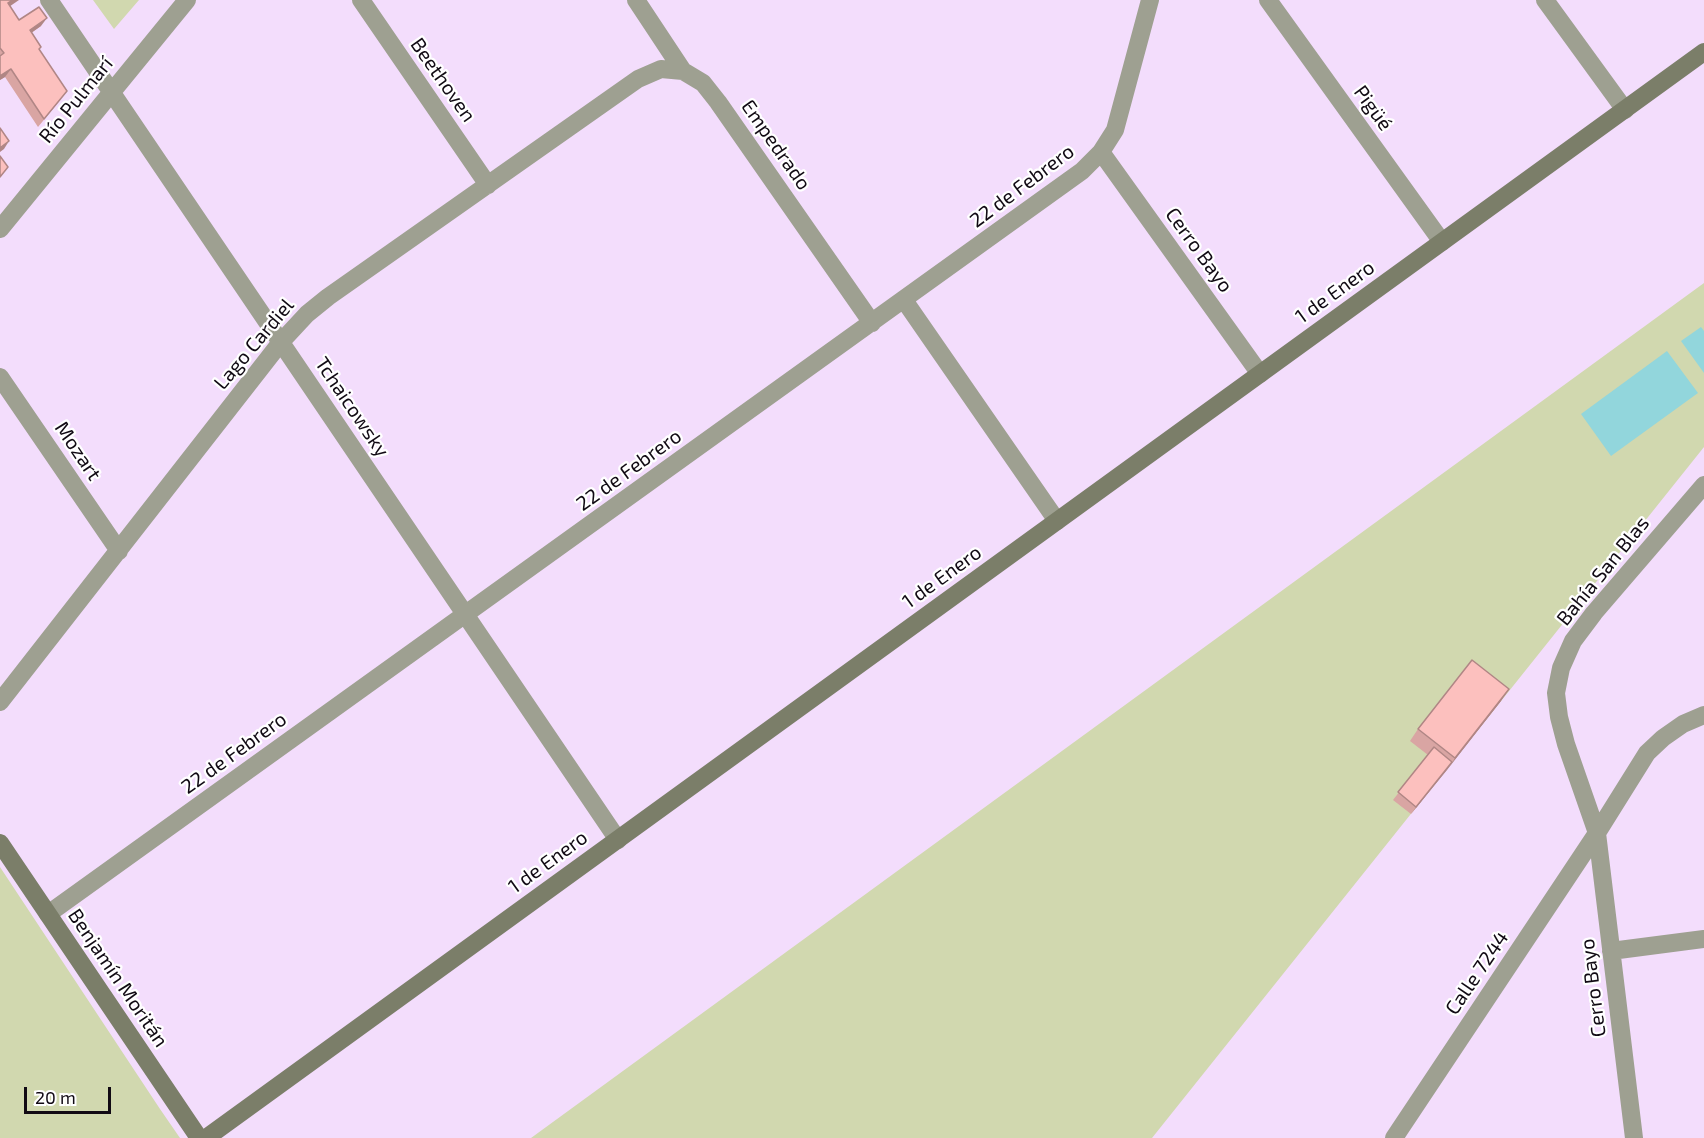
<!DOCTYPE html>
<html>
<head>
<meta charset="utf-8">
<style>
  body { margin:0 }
  #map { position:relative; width:1704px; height:1138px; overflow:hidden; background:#f3ddfc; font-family:"Exo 2",sans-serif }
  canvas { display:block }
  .scale { position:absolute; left:24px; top:1087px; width:87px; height:27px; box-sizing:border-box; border:3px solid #110a14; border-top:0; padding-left:8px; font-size:18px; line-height:21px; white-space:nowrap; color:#110a14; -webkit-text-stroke:4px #fff; paint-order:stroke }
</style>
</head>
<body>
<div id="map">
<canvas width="1704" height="1138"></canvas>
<div class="scale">20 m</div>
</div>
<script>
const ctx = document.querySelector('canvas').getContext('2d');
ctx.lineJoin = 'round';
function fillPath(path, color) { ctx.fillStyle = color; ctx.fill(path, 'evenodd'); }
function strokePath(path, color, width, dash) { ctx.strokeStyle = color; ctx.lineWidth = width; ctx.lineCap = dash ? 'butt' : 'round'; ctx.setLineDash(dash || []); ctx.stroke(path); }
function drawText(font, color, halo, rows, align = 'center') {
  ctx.font = font + ' "Exo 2",sans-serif'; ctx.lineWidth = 4.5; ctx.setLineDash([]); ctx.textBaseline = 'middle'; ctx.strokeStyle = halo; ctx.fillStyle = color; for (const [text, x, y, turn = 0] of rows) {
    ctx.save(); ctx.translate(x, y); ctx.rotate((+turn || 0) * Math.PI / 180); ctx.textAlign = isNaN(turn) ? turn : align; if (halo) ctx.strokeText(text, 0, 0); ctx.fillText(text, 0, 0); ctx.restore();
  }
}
fillPath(new Path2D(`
  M 93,0 L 139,0 L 114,29 Z
  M 1704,283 L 1704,447 L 1152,1138 L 531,1138 Z
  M 0,867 L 160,1109 L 180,1138 L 0,1138 Z`), '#d1d8af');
fillPath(new Path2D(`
  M 1701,327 L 1704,331 L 1704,373 L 1681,341 Z
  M 1667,351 L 1698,393 L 1611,456 L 1581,414 Z`), '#92d6dc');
strokePath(new Path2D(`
  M 49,0 L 618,840
  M 361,0 L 488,185
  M 636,0 L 683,71 L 703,83 L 718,102 L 872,323
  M 1268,0 L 1442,242
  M 1545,0 L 1625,110
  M 1101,152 L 1260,374
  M 0,229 L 187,0
  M 904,300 L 1057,521
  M 0,377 L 119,551
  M 0,702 L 281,342 L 307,314 L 328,297 L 638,79 L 661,69 L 683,71
  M 48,914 L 1082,171 L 1101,152 L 1115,130 L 1150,0
  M 1611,951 L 1704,939
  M 1394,1138 L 1597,833 L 1647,753 L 1663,738 L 1683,724 L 1704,715
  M 1634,1138 L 1597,833 L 1566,744 L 1559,717 L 1556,693 L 1561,668 L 1573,641 L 1594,613 L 1704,485`), '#9ea091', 18);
strokePath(new Path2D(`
  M 0,843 L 199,1138
  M 206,1138 L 1704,52`), '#7b7e69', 18);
fillPath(new Path2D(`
  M 0,0 L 10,6 L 19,20 L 41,26 L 31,33 L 61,99 L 38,127 L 5,77 L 0,80 Z
  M 1501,701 L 1411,814 L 1393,800 L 1428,755 L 1410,741 L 1418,729 Z`), '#d9a5a3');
fillPath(new Path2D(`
  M 13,0 L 19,0 L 3,11 L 8,3 Z
  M 47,18 L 41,26 L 24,38 L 30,30 Z
  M 11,69 L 5,77 L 0,80 L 0,76 Z
  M 9,141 L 4,149 L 0,152 L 0,148 Z
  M 1509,689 L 1501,701 L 1447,770 L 1455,758 Z
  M 1452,762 L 1447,770 L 1411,814 L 1416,807 Z`), '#b08685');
const building = new Path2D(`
  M 0,0 L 13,0 L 8,3 L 19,20 L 39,7 L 47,18 L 30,30 L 41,47 L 39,49 L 67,91 L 44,119 L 11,69 L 0,76 L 0,56 L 4,53 L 0,48 Z
  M 0,128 L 9,141 L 0,148 Z
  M 0,156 L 8,167 L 0,177 Z
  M 1472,660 L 1509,689 L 1455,758 L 1418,729 Z
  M 1434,747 L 1452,762 L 1416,807 L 1398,792 Z`);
fillPath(building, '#fcc0be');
strokePath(building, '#b08685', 1.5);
drawText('20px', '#110a14', '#fff', [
  ["Beethoven",443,80,55],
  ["Río Pulmarí",76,100,-51],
  ["Pigüé",1373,108,54],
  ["Empedrado",776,145,55],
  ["22 de Febrero",1022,186,-37],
  ["Cerro Bayo",1199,250,54],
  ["1 de Enero",1335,292,-36],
  ["Lago Cardiel",254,344,-50],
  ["Tchaicowsky",352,407,56],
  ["Mozart",78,451,56],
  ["22 de Febrero",629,470,-36],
  ["Bahía San Blas",1603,571,-51],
  ["1 de Enero",942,577,-36],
  ["22 de Febrero",234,753,-36],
  ["1 de Enero",548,862,-36],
  ["Calle 7244",1477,973,-56],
  ["Benjamín Moritán",118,978,56],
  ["Cerro Bayo",1593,988,-97]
]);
</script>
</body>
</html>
